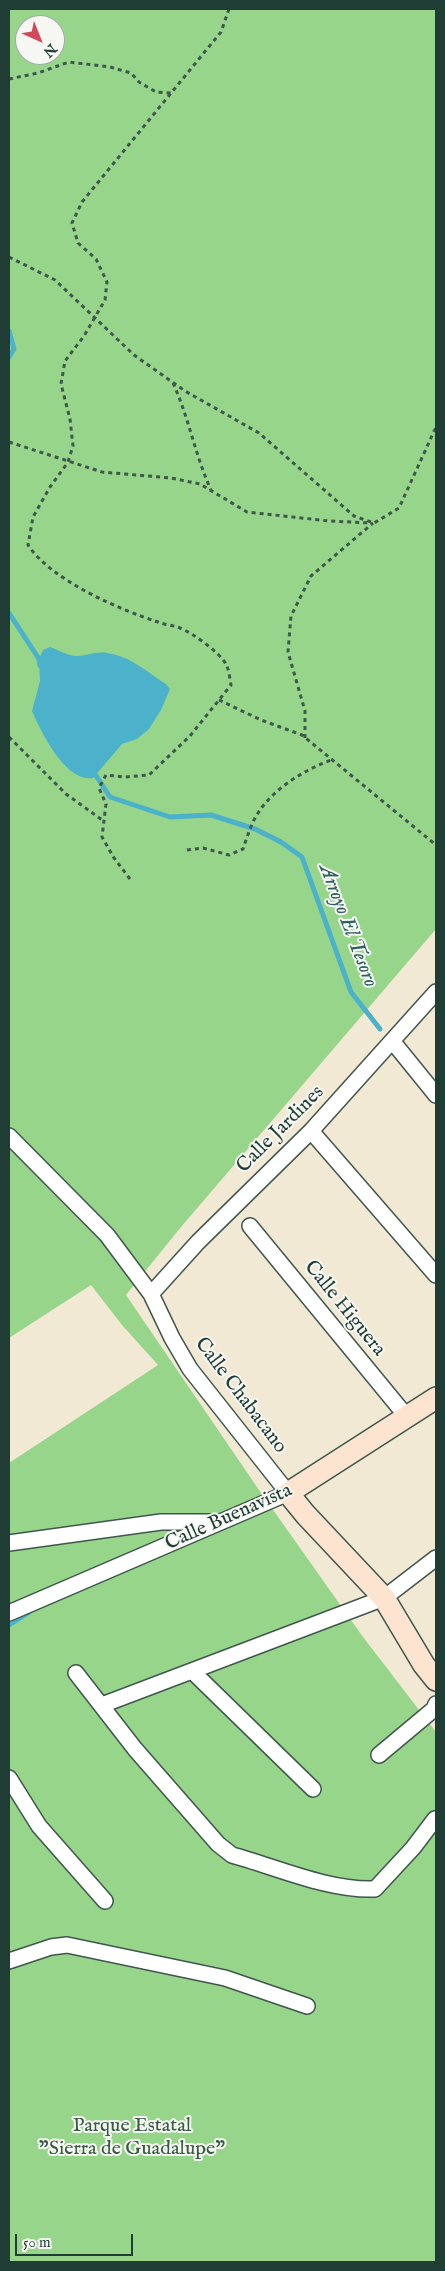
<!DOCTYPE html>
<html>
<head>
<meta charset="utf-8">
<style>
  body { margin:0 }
  #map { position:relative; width:445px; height:2271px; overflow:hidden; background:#f2e9d5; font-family:"IM FELL English",serif }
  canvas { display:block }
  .frame { position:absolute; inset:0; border:10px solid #1f3d34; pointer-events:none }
  .north { position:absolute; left:15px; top:15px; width:50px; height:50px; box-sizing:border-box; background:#f6f6f2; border:1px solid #a0aca6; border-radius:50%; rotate:136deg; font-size:14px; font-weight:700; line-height:20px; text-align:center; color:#1f3d34 }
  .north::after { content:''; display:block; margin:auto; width:18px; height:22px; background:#d1495b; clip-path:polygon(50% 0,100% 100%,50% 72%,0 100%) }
  .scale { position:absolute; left:15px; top:2234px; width:118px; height:22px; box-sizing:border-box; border:2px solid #1f3d34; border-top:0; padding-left:6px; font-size:15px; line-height:18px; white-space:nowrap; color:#1f3d34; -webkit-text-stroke:4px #f6f6f2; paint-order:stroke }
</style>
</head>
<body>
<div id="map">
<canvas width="445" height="2271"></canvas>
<div class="frame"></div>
<div class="north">N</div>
<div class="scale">50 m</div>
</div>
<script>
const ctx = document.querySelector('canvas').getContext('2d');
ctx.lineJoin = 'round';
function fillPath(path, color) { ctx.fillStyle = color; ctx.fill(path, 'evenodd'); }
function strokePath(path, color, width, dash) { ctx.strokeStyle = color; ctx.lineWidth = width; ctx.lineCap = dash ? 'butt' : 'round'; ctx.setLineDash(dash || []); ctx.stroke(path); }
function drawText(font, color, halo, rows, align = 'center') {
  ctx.font = font + ' "IM FELL English",serif'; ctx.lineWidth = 4; ctx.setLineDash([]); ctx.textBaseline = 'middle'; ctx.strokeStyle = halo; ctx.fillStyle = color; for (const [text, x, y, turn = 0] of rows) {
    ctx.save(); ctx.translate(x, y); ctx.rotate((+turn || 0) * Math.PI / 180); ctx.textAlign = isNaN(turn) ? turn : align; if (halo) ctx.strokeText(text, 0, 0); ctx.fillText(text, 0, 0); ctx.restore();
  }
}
fillPath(new Path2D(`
  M 9,9 L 436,9 L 436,929 L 181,1227 L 126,1295 L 259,1490 L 363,1637 L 436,1732 L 436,2262 L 9,2262 L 9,1463 L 158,1365 L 122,1325 L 91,1285 L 9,1338 ZM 25,25 L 55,25 L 55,55 L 25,55 Z`), '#97d58b');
fillPath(new Path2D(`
  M 50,647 C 59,650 68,656 77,656 C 87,656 96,651 107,653 C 130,656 147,672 166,684 L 170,689 L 161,710 L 149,729 L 137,739 L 122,744 L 93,778 C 66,783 41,732 32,711 L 40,681 L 39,659 L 43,650 Z`), '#4cb2cb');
strokePath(new Path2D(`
  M 9,331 L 14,349 L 9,357
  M 9,613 L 39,659 L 40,666
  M 93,771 L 110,797 L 170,817 L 211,815 L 255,829 L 281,842 L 302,857 L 351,992 L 380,1029
  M 9,1625 L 28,1613`), '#4cb2cb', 5);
const street = new Path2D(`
  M 393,1042 L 436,1095
  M 311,1131 L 436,1275
  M 9,1136 L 107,1235 L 151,1294 L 172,1338 L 190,1369 L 288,1493 L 9,1613
  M 250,1226 L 407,1417
  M 151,1294 L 198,1242 L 311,1131 L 436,992
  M 9,1543 L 161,1522 L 215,1522
  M 192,1671 L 313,1789
  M 76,1673 L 135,1749 L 218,1844 L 232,1855 C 276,1867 329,1891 375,1889 L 413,1848 L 435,1819
  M 102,1705 L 384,1598 L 436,1558
  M 379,1755 L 434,1709 L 436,1704
  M 9,1778 L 39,1826 L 105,1901
  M 9,1961 L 51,1947 L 67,1945 L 225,1978 L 307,2006`);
const secondary = new Path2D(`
  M 436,1398 L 288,1493 L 305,1514 L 384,1598 L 424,1665 L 436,1680`);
strokePath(street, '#3f574c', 18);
strokePath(secondary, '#3f574c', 24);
strokePath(new Path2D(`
  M 9,79 L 38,73 L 69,62 L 110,67 L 131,73 L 139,82 L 156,92 L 171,93
  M 9,257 L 55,280 L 134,355 L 185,391 L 259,433 L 354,516 L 374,523 L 399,508 L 436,427
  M 173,383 C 189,418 195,455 211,490
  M 9,442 L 102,472 L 171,478 L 200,484 L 247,512 L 329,521 L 371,523
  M 219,700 L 261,720 L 302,735 L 436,845
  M 9,737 L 66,794 L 105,822
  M 305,738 L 305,711 L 288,652 L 291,616 L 311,576 L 373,523
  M 187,850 L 203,848 L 229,855 L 243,849 C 246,840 249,831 253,822 C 267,792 302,771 331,760
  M 130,879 L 114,858 L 102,837 L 106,804 L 99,788 L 106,775 L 125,777 L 149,775 L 190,736 L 231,685 C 230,679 229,672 227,666 C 222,654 193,633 180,628 C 173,625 165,625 158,622 C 118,609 51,580 28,545 L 33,517 L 50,487 L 68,462 L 73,446 L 70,419 L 61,384 L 65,361 L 84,336 L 105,300 L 107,282 L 96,259 L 78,243 L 72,223 L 82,202 L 221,32 L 229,9`), '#3f574c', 3, [4, 4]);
strokePath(street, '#fff', 15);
strokePath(secondary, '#fde4d1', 21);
drawText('20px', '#1f3d34', '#f6f6f2', [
  ["Calle Jardines",281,1130,-45],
  ["Calle Higuera",344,1309,51],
  ["Calle Chabacano",240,1396,53],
  ["Calle Buenavista",229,1518,-24]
]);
drawText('20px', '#375b45', '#f6f6f2', [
  ["Parque Estatal",132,2127],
  ["\"Sierra de Guadalupe\"",132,2150]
]);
drawText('italic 21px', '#2c6061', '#f6f6f2', [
  ["Arroyo El Tesoro",347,926,69]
]);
</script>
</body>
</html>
